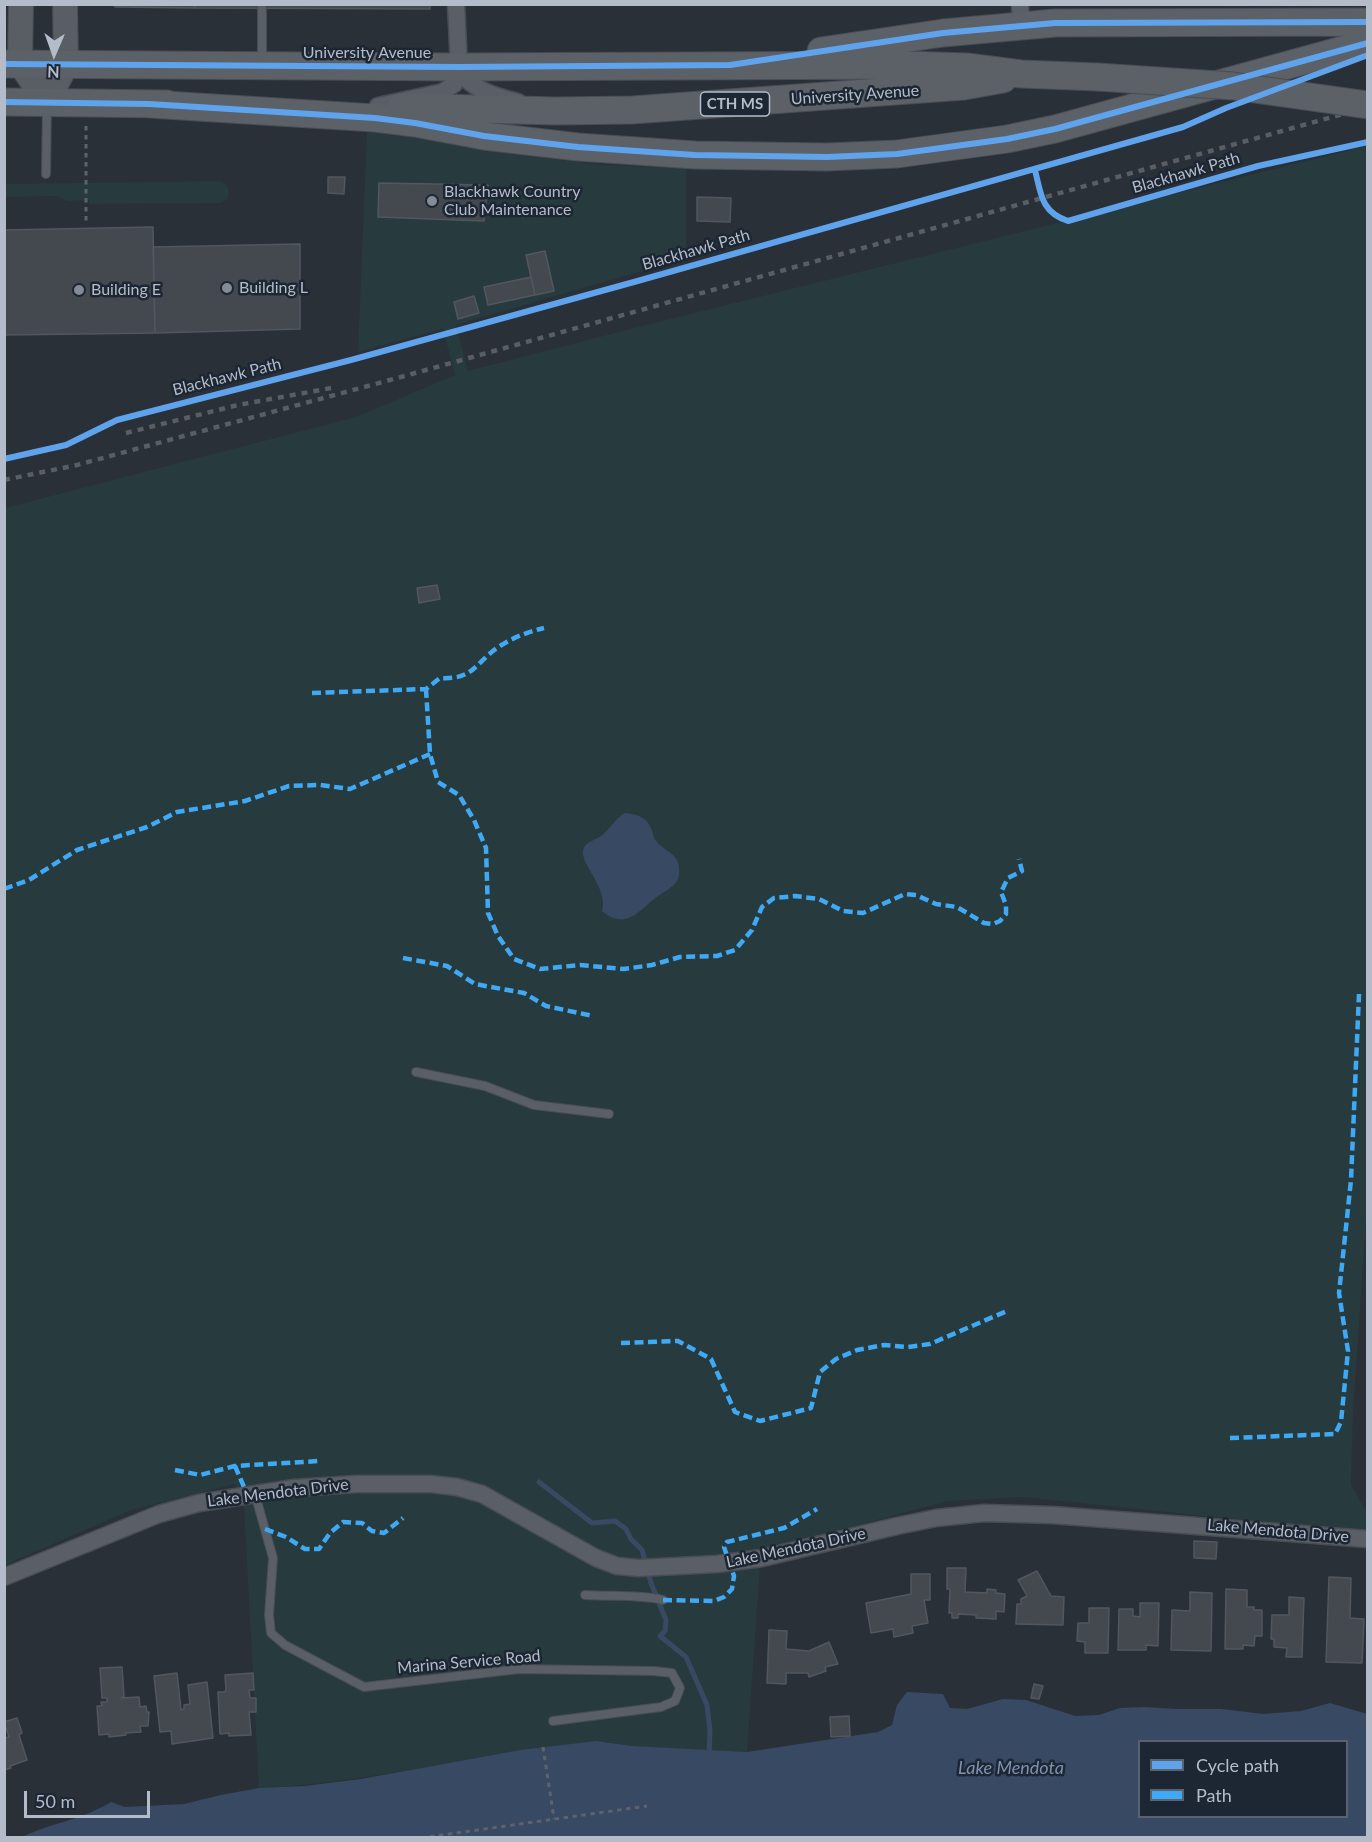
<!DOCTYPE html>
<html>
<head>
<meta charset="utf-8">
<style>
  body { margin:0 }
  #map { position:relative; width:1372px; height:1842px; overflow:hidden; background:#2a3038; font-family:Lato,sans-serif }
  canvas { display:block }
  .frame { position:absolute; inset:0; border:6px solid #b4bcc9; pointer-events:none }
  .legend { position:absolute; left:1138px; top:1740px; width:210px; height:78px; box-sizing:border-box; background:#1d2633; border:2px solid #59626f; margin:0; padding:8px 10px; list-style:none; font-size:18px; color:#b4bcc9 }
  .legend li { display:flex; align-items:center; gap:12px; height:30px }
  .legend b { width:30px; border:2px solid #59626f }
  .north { position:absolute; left:24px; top:24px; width:60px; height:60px; -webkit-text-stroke:4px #1d2633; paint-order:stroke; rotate:182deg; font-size:16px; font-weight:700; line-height:24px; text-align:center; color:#b4bcc9 }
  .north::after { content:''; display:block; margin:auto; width:21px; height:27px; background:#b4bcc9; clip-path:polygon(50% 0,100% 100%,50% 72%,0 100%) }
  .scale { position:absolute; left:24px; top:1791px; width:126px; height:27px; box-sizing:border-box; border:3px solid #b4bcc9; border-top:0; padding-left:8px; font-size:18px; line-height:21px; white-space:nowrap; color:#b4bcc9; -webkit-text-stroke:4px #1d2633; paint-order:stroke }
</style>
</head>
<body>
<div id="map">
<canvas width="1372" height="1842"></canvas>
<div class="frame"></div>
<ul class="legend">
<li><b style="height:8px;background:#60a3ed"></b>Cycle path</li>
<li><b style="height:8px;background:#3fa9f5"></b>Path</li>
</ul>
<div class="north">N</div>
<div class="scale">50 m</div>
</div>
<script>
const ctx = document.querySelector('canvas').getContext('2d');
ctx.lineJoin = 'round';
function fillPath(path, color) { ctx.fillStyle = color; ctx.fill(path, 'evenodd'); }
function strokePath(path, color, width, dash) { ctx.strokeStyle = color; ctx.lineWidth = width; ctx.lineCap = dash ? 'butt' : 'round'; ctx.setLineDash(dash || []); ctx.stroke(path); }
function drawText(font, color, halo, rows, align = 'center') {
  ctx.font = font + ' Lato,sans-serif'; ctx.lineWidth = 5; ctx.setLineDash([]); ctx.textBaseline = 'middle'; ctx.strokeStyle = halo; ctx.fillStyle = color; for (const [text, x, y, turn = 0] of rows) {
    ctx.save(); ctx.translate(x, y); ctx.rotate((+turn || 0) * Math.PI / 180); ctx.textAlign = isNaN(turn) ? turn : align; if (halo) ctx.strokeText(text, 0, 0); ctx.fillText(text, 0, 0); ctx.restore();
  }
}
fillPath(new Path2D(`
  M 367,131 L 385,132 L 492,151 L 602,165 L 686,168 L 686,258 L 456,325 L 468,371 L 634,328 L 1367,146 L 1368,1189 L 1353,1413 L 1351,1484 L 1367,1513 L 1367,1533 L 1023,1497 L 948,1501 L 761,1551 L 747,1752 C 709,1750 671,1750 633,1746 C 620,1745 606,1740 593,1742 C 480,1751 372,1784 259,1788 L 244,1507 L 235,1484 L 131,1510 L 5,1565 L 5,508 L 356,417 L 455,375 L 443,329 L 358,352 Z
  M 221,181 C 231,186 232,198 221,203 L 89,204 L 89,200 L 68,201 L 57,196 L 5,197 L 5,184 Z`), '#273a3e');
fillPath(new Path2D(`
  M 625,813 C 636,814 647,817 651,828 C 653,832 653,838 656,841 C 664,851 678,853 679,868 C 681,885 669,888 658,896 C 641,908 627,932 602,911 C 610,887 574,860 585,846 C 590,840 596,840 601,836 C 611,829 613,820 625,813 Z
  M 907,1692 L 943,1694 L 950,1708 L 967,1709 L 1003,1699 L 1026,1700 L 1075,1716 L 1099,1715 L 1120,1708 L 1145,1707 L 1176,1709 L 1221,1709 L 1263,1714 L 1301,1711 L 1330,1703 L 1367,1714 L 1367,1837 L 22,1837 C 51,1823 84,1819 111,1802 L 125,1807 L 184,1804 L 221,1795 L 259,1788 L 305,1786 L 361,1779 L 520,1750 L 596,1741 L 633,1746 L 747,1752 L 878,1732 L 892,1725 L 897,1705 ZM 1140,1742 L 1346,1742 L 1346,1816 L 1140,1816 Z`), '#384963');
strokePath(new Path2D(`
  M 539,1482 L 592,1523 L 615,1521 L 626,1529 L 631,1539 L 642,1550 L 651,1583 L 666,1620 L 665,1631 L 660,1636 L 686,1657 L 707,1705 L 710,1731 L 709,1755`), '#384963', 5);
const building = new Path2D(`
  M 115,4 L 195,4 L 195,8 L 115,7 Z
  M 195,4 L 430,4 L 430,9 L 195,8 Z
  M 328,177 L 345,177 L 344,194 L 328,193 Z
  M 379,183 L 488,185 L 484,221 L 378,217 Z
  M 697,197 L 731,198 L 730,222 L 697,221 Z
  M 153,227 L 155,333 L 4,335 L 4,230 Z
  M 300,244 L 300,329 L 155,333 L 153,247 Z
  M 545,251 L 554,291 L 535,295 L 526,255 Z
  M 531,277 L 535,295 L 488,305 L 484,287 Z
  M 474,296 L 479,313 L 458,319 L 454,302 Z
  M 437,585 L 440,599 L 419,603 L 417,588 Z
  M 1194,1541 L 1217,1542 L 1216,1559 L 1194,1558 Z
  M 947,1568 L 966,1568 L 965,1592 L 987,1593 L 987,1589 L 996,1590 L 996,1593 L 1005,1594 L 1004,1612 L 996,1611 L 996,1619 L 976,1618 L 976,1615 L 958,1614 L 958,1618 L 952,1618 L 952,1613 L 949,1613 L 950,1589 L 947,1589 Z
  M 1037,1571 L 1051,1596 L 1064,1597 L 1063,1625 L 1016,1624 L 1017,1604 L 1021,1604 L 1021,1599 L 1027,1596 L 1018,1580 Z
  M 911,1574 L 930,1574 L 930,1600 L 924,1600 L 928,1623 L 912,1626 L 913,1633 L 894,1637 L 893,1629 L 871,1633 L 866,1603 L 911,1594 Z
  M 1329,1577 L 1351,1578 L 1350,1618 L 1364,1619 L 1362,1663 L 1326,1662 Z
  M 1226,1589 L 1247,1590 L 1247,1607 L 1254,1607 L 1254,1610 L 1262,1610 L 1262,1636 L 1255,1636 L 1254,1646 L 1243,1645 L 1243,1649 L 1225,1649 Z
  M 1190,1592 L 1212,1593 L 1211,1651 L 1171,1650 L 1172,1610 L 1190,1611 Z
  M 1289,1597 L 1304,1598 L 1302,1657 L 1286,1657 L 1287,1648 L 1274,1647 L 1274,1639 L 1271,1639 L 1272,1615 L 1289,1615 Z
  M 1140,1603 L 1159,1603 L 1158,1646 L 1146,1645 L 1146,1650 L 1118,1650 L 1119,1609 L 1133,1609 L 1133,1616 L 1140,1617 Z
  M 1089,1608 L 1109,1608 L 1108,1653 L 1085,1653 L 1085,1642 L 1077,1641 L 1078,1623 L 1089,1623 Z
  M 769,1630 L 787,1631 L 786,1649 L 809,1651 L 829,1642 L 838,1664 L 825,1667 L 826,1671 L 809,1677 L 808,1673 L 786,1673 L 786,1684 L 767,1683 Z
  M 122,1667 L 124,1697 L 121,1698 L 139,1697 L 140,1707 L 146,1706 L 147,1712 L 149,1712 L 148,1726 L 140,1726 L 141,1732 L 125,1733 L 126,1735 L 109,1737 L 109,1734 L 99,1735 L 97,1706 L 102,1706 L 101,1702 L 107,1702 L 107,1698 L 102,1698 L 100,1668 Z
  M 177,1673 L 181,1710 L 184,1709 L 184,1705 L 190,1704 L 188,1685 L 207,1682 L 213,1738 L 172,1744 L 171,1731 L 160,1732 L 154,1676 Z
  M 253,1673 L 254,1690 L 249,1690 L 250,1698 L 256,1698 L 256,1712 L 249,1712 L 251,1735 L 229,1736 L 229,1733 L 220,1734 L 218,1692 L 225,1692 L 226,1689 L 225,1675 Z
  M 1034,1684 L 1043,1686 L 1039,1699 L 1031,1698 Z
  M 849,1716 L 850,1736 L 831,1737 L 830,1717 Z
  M 17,1718 L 22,1733 L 19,1735 L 27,1760 L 10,1766 L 11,1768 L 4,1770 L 4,1738 L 9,1737 L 4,1722 Z`);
fillPath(building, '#444950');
strokePath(building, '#52575f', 1.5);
const lane = new Path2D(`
  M 262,62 L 262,8
  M 46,174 L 47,105
  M 416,1072 L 485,1086 L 534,1105 L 609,1114
  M 255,1494 L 273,1558 L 269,1615 L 271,1633 L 285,1645 L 364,1687 L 519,1669 L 654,1671 L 672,1673 L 680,1688 L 675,1701 L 661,1707 L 553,1721
  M 585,1595 C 611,1597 637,1594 663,1600`);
const street = new Path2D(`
  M 1020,4 L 1021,26
  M 459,67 C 467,89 497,97 518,102
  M 378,106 L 443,92 L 454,84 L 459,67 L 456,4
  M 4,1577 L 159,1514 L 199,1503 L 294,1488 L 357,1484 L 431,1484 L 457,1487 L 482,1494 L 596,1558 L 617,1566 L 639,1568 L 717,1564 L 762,1558 L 897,1526 L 936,1518 L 984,1513 L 1052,1515 L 1368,1539`);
const secondary = new Path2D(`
  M 21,4 L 20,64 L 47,103 L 66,65 L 65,4`);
const primary = new Path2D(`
  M 821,51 L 943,33 L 1055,23 L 1368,22
  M 4,64 L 459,67 L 905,65 L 967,67 L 1021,74 L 1098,77
  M 4,102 L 167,104
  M 149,104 L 375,118 L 415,123 L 484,136 L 578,147 L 695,155 L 827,157 L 897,154 L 1007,139 L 1055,129 L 1368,43
  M 401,107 L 556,111 L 632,110 L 964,86 L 1003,79`);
strokePath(lane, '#484c53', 10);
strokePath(street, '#484c53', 19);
strokePath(secondary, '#484c53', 26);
strokePath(primary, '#484c55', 29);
strokePath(new Path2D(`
  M 86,126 L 86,224
  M 543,1747 L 554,1819
  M 421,1838 L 647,1806`), '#5d636a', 3, [4.5, 4.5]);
strokePath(lane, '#5a5e66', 8);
strokePath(street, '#5a5e66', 16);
strokePath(secondary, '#595d64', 24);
strokePath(primary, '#5c6168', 27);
strokePath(new Path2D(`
  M 126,433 L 238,405 L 337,387
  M 4,480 L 77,465 L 401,377 L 1368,107`), '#595d64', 4.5, [6, 6]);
const primaryBridge = new Path2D(`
  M 1098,77 L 1233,86 L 1368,105`);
strokePath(primaryBridge, '#484c55', 29, []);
strokePath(primaryBridge, '#5c6168', 27);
strokePath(new Path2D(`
  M 426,689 L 430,754 L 438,782 L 459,795 L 474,820 L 486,848 L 488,913 L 498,936 L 514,959 L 540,969 L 580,965 L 624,969 L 652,965 L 680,957 L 717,956 L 735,950 L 752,930 L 762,907 L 774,898 L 795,896 L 819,899 L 843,911 L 863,913 L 905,894 L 916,895 L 936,904 L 957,907 L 984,923 L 993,924 L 1000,921 L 1006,914 L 1006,905 L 1001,892 L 1008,878 L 1022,871 L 1019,859
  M 312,693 L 426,689 L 440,678 C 475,680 475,662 500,646 C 514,637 528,632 544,628
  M 4,889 L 29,880 L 77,850 L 147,827 L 177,812 L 245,801 L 289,786 L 320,785 L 350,789 L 430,754
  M 403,958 L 447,966 L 475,984 L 524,993 L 546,1006 L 593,1016
  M 621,1343 L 678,1341 L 711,1359 L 735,1412 L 760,1421 L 811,1408 L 820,1372 L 836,1359 L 857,1350 L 884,1345 L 908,1347 L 930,1344 L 1007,1311
  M 1230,1438 L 1335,1434 L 1341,1422 L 1348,1351 L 1339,1293 L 1351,1180 L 1359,994
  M 235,1466 L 247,1494
  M 175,1470 L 200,1475 L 235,1466 L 319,1461
  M 265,1529 L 286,1537 L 305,1549 L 319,1549 L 330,1533 L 343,1522 L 362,1523 L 372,1531 L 384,1533 L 403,1518
  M 663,1600 L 714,1601 L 724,1597 L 732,1589 L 734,1576 L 724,1547 L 727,1542 L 784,1528 L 817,1509`), '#3fa9f5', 4.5, [9, 4.5]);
strokePath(new Path2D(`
  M 4,64 L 459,67 L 730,65 L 943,33 L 1055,23 L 1368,22
  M 4,102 L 149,104 L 375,118 L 415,123 L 484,136 L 578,147 L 695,155 L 827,157 L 897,154 L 1007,139 L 1055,129 L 1368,43
  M 1035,170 C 1041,194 1041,212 1068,221 L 1258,166 L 1368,142
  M 4,459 L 66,445 L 117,420 L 351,360 L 634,282 L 1183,127 L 1226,108 L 1368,55`), '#60a3ed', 6);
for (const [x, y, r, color] of [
  [432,201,6,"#848b96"],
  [227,288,6,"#848b96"],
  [79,290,6,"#848b96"]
]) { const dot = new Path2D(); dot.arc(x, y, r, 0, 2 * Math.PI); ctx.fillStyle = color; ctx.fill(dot); strokePath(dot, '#1d2633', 2); }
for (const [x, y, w] of [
  [735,104,69]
]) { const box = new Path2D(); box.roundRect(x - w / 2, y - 12, w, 24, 4.5); ctx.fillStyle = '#1d2633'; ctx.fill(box); strokePath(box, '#b4bcc9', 1.5); }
drawText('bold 15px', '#b4bcc9', null, [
  ["CTH MS",735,104]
]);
drawText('16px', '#b4bcc9', '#1d2633', [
  ["University Avenue",367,53],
  ["University Avenue",855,95,-4],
  ["Blackhawk Path",1186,173,-16],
  ["Blackhawk Path",696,250,-16],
  ["Blackhawk Path",227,377,-14],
  ["Lake Mendota Drive",278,1493,-7],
  ["Lake Mendota Drive",1278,1531,5],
  ["Lake Mendota Drive",796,1548,-12],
  ["Marina Service Road",469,1662,-5]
]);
drawText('16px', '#b4bcc9', '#1d2633', [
  ["Blackhawk Country",444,192],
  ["Club Maintenance",444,210],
  ["Building L",239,288],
  ["Building E",91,290]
], 'left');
drawText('italic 18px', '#7c92b1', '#1d2633', [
  ["Lake Mendota",1011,1768]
]);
</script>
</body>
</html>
